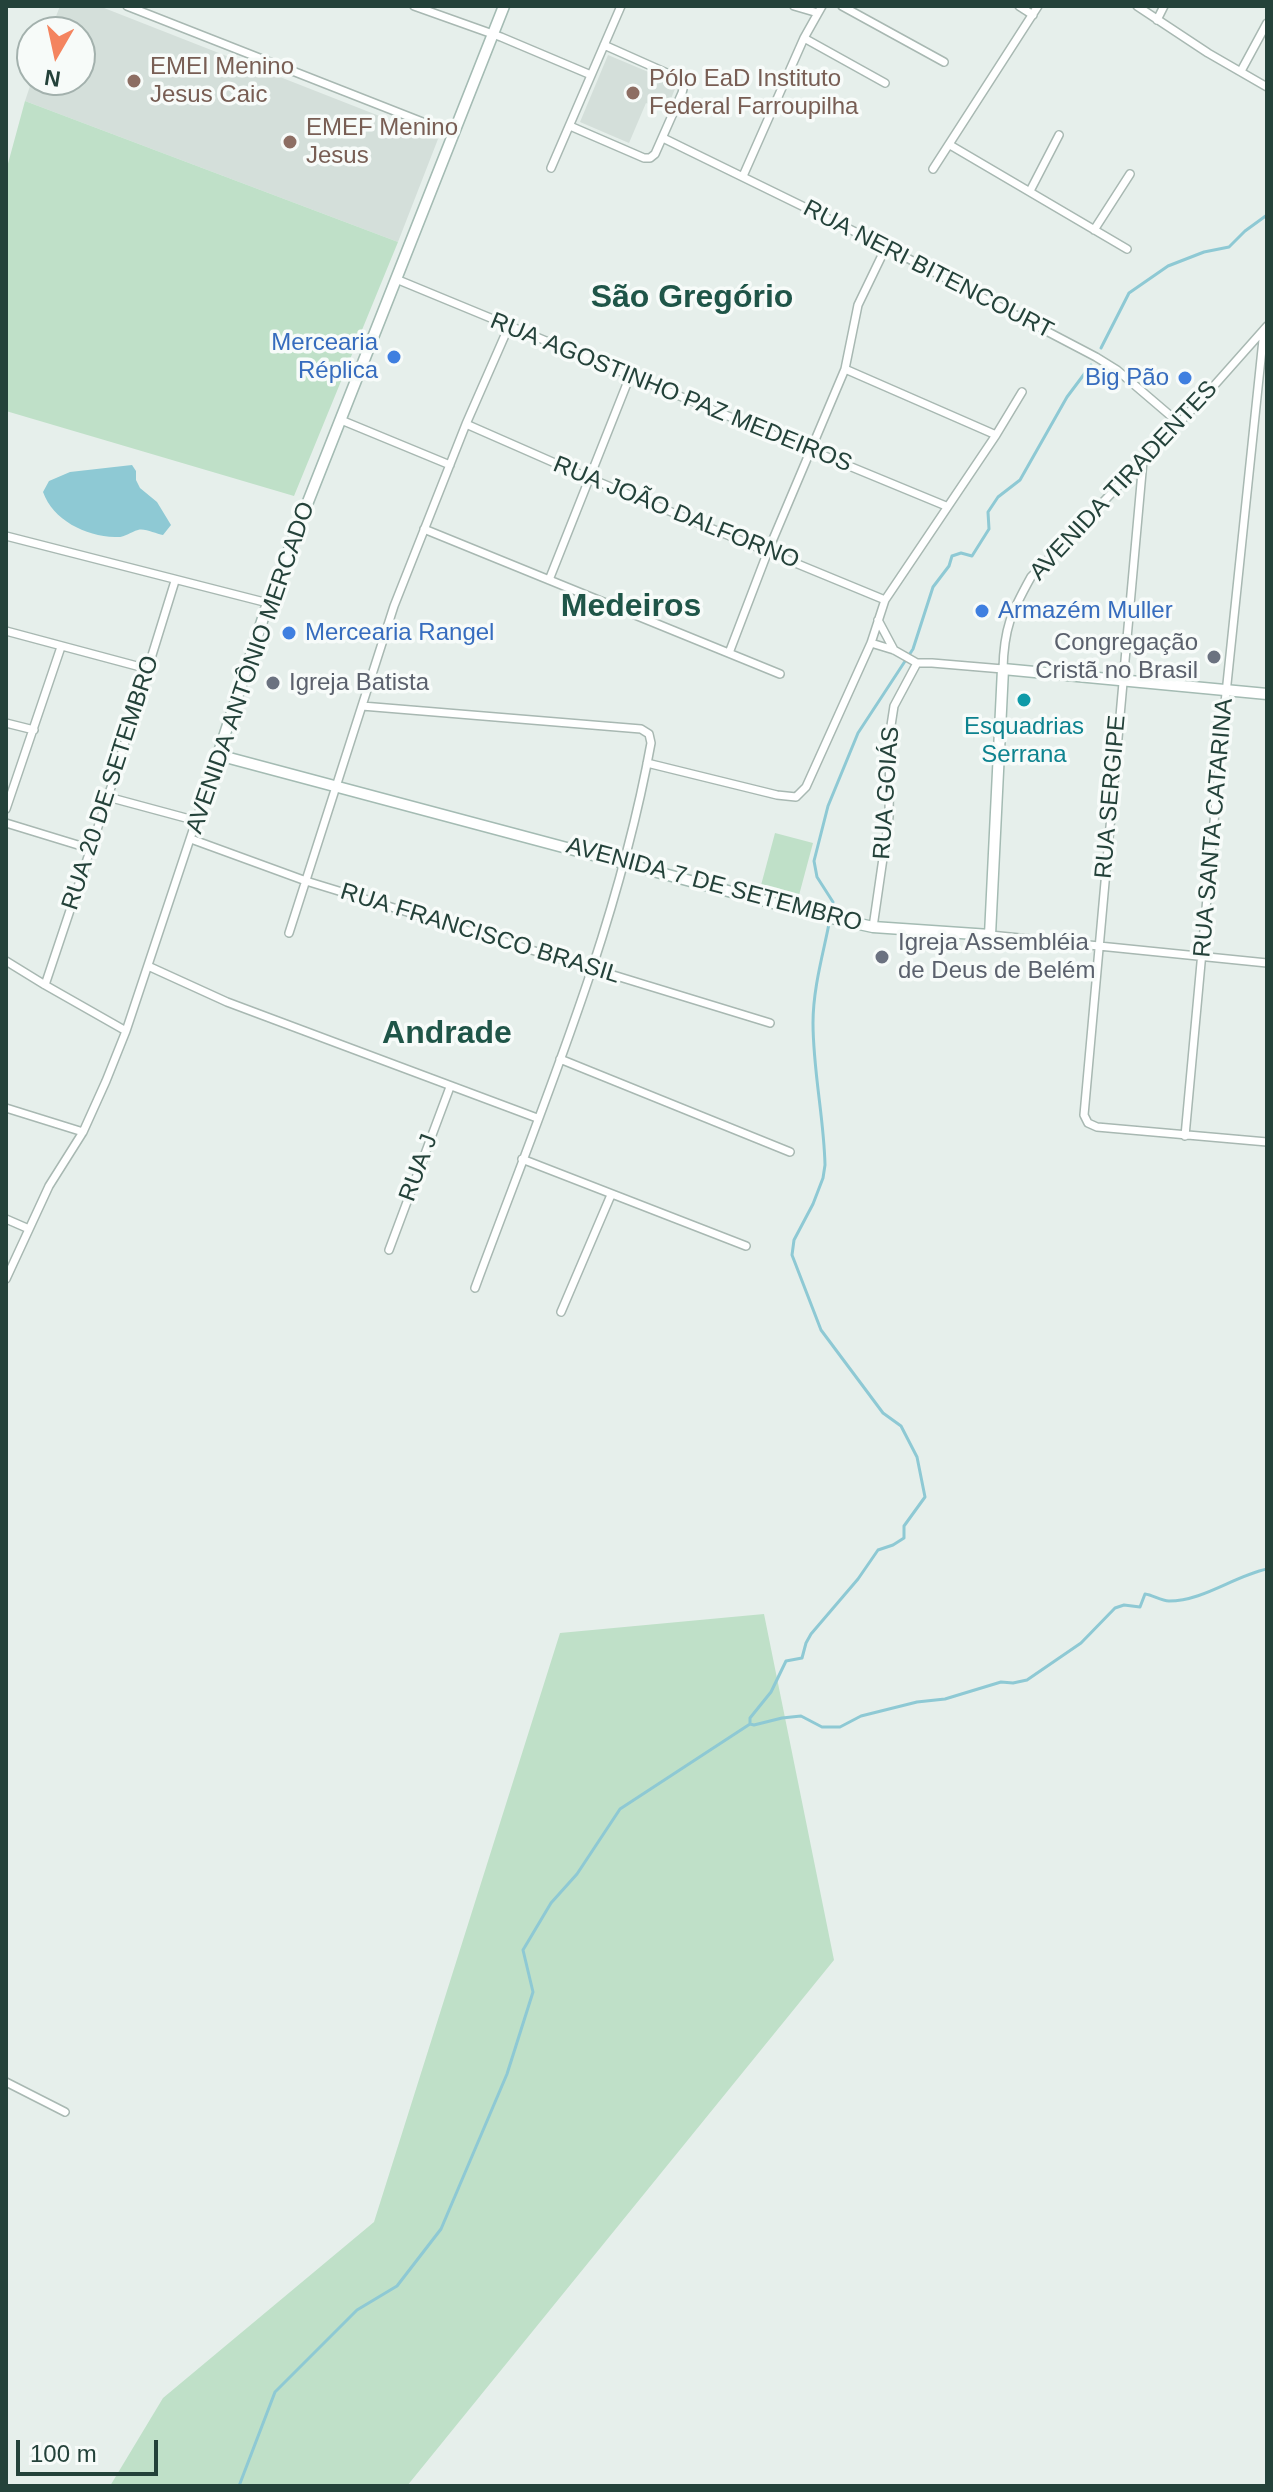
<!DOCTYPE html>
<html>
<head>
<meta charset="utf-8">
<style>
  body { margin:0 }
  #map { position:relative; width:1273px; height:2492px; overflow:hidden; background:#e6efeb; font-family:Helvetica,sans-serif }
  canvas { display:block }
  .frame { position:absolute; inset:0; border:8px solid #24423a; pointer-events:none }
  .north { position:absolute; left:16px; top:16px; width:80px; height:80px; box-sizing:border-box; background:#f7fbf9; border:2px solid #a3b1ad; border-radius:50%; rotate:189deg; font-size:22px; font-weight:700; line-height:32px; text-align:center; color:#24423a }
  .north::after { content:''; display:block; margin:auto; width:28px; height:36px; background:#f4845f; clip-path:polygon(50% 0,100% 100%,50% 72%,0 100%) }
  .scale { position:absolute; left:16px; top:2440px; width:142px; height:36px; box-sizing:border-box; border:4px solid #24423a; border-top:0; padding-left:10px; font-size:24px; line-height:28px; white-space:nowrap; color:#24423a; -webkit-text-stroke:6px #f7fbf9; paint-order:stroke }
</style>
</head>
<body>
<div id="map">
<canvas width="1273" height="2492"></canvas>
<div class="frame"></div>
<div class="north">N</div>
<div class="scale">100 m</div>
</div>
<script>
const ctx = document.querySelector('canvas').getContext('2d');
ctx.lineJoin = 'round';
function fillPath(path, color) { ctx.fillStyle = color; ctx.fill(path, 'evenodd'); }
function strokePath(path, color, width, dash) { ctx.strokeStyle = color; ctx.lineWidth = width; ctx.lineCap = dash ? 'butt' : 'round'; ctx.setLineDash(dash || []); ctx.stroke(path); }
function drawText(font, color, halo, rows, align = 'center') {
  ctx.font = font + ' Helvetica,sans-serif'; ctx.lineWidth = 7; ctx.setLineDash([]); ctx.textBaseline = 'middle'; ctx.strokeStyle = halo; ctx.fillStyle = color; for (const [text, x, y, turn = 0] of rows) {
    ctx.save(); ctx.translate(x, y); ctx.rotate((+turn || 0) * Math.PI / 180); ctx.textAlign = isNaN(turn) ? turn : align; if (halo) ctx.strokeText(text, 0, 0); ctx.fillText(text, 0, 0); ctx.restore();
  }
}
fillPath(new Path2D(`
  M 60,6 L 99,6 L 438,139 L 398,242 L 25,101 L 32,80 L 80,80 L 80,32 L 50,32 Z
  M 608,55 L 677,84 L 666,111 L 646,103 L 629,143 L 580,122 Z`), '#d4dfda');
fillPath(new Path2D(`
  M 25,101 L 398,242 L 294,496 L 6,411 L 6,171 Z
  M 775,833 L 813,843 L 798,899 L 760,889 Z
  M 764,1614 L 834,1960 L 407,2486 L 110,2486 L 163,2398 L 374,2222 L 560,1633 Z`), '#bfe0c8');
fillPath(new Path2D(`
  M 132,465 L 136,471 L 136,480 L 140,488 L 157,502 L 171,525 L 163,535 C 156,534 145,528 138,530 C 130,532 125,538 115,537 C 85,536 53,520 43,492 L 49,481 L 70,472 Z`), '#8ec9d4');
strokePath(new Path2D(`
  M 1101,348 L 1129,293 L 1168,266 L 1204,252 L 1229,247 L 1245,231 L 1267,215
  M 750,1724 L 750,1718 L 771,1692 L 786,1661 L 802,1658 L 806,1643 L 811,1634 L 858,1579 L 878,1550 L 893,1545 L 904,1538 L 904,1526 L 925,1497 L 917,1457 L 901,1426 L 883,1413 L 821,1330 L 792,1255 L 794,1240 L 813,1204 L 823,1178 L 825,1165 C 824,1118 813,1071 813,1023 C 813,982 827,942 833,902 L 817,877 L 814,861 L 828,806 L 858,733 L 913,649 L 933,587 L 949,566 L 952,556 L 961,553 L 972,556 L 989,529 L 988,512 L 998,497 L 1020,480 L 1067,397 L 1091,365
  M 750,1724 L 754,1725 L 782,1718 L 801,1716 L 822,1727 L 840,1727 L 861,1716 L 917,1702 L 945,1699 L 1001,1682 L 1013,1683 L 1027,1680 L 1081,1643 L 1115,1608 L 1124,1605 L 1140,1607 L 1145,1594 C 1153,1595 1161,1601 1169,1601 C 1203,1601 1234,1576 1267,1569
  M 239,2486 L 275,2392 L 357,2310 L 397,2286 L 441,2229 L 507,2074 L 533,1992 L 523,1950 L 551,1903 L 577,1874 L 620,1809 L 750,1724`), '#8ec9d4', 3);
const street = new Path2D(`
  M 127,6 L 453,134
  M 414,6 L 501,37 L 591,75
  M 794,6 L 818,13
  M 842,6 L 944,62
  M 1019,6 L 1033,15
  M 1137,6 L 1208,53 L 1267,87
  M 1157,20 L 1164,6
  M 804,38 L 885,83
  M 1241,71 L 1267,23
  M 570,126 L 644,158 L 650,158 L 655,154 L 682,93 L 684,85 L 678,78 L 604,45
  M 663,138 L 886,247 L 1096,357 L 1117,370 L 1179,423
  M 950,145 L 1127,249
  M 551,168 L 621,6
  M 933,169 L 1038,6
  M 743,176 L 804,38 L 822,6
  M 1030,191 L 1059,135
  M 1094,230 L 1130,174
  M 396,279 L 946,506
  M 845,369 L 996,435
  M 341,420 L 450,465
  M 466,424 L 589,478 L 885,600
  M 1143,461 L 1084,1115 L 1088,1123 L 1097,1127 L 1267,1142
  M 424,529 L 780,674
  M 6,536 L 268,603
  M 549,580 L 630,376
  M 878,620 L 894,650
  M 6,631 L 148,669
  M 871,643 L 894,650 L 917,663 L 932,663 L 1003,669 C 1004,628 1011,613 1031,577 L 1204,397 L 1267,326
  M 729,653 L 768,551 L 845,369 L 858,305 L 886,247
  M 362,706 L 641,729 L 649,734 L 651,743 C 617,931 541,1109 475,1288
  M 6,723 L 34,730
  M 647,763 L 777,795 L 796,797 L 806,787 L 871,643 L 885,600 L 996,435 L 1022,392
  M 108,797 L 197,821
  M 6,809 L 61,647
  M 6,823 L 91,849
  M 191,839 L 306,881 L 770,1023
  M 873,927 L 889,817 L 890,732 L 894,706 L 917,663
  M 289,933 L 394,606 L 466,424 L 509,326
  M 990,935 L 1267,963
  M 6,961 L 45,985 L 126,1031
  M 148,966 L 227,1002 L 537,1118
  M 45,985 L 108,797 L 175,581
  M 560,1059 L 790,1152
  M 6,1108 L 83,1132
  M 1185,1136 L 1225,703 L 1264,330
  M 522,1159 L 746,1246
  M 6,1219 L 29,1229
  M 389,1250 L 450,1087
  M 6,1279 L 49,1186 L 83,1132 L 106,1081 L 126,1031 L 218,755
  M 561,1312 L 611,1195
  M 6,2082 L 65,2112`);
const secondary = new Path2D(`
  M 504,6 L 268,603 L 218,755 L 818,915 L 873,927 L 990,935 L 1003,669 L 1267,694`);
strokePath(street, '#a8b8b2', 10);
strokePath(secondary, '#a4bbb3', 13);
strokePath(street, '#fff', 7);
strokePath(secondary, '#fff', 10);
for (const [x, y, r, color] of [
  [134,81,8,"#8d6e63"],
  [633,93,8,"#8d6e63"],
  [290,142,8,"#8d6e63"],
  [394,357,8,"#3f7fe0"],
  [1185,378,8,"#3f7fe0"],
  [982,611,8,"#3f7fe0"],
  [289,633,8,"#3f7fe0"],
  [1214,657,8,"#6b7280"],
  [273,683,8,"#6b7280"],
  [1024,700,8,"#0f9aa8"],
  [882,957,8,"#6b7280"]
]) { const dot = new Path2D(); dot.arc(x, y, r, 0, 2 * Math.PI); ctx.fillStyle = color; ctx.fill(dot); strokePath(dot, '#f7fbf9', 3); }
drawText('24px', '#785e54', '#f7fbf9', [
  ["EMEI Menino",150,67],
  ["Jesus Caic",150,95],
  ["Pólo EaD Instituto",649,79],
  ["Federal Farroupilha",649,107],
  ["EMEF Menino",306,128],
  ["Jesus",306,156]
], 'left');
drawText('24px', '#24423a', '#f7fbf9', [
  ["RUA NERI BITENCOURT",928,270,27],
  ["RUA AGOSTINHO PAZ MEDEIROS",671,393,22],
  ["AVENIDA TIRADENTES",1124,481,-47],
  ["RUA JOÃO DALFORNO",676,513,22],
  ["AVENIDA ANTÔNIO MERCADO",251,668,-71],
  ["RUA 20 DE SETEMBRO",111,783,-72],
  ["RUA GOIÁS",887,793,-86],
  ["RUA SERGIPE",1111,797,-85],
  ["RUA SANTA CATARINA",1214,828,-85],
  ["AVENIDA 7 DE SETEMBRO",714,885,15],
  ["RUA FRANCISCO BRASIL",480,934,17],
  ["RUA J",419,1168,-70]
]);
drawText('24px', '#366cbe', '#f7fbf9', [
  ["Mercearia",378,343],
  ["Réplica",378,371],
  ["Big Pão",1169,378],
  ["Armazém Muller",998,611,"left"],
  ["Mercearia Rangel",305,633,"left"]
], 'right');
drawText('24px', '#5b616d', '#f7fbf9', [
  ["Congregação",1198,643,"right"],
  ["Cristã no Brasil",1198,671,"right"],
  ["Igreja Batista",289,683],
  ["Igreja Assembléia",898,943],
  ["de Deus de Belém",898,971]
], 'left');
drawText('24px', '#0d838f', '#f7fbf9', [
  ["Esquadrias",1024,727],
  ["Serrana",1024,755]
]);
drawText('bold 32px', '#1f5548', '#f7fbf9', [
  ["São Gregório",692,298],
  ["Medeiros",631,607],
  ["Andrade",447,1034]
]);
</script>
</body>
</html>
